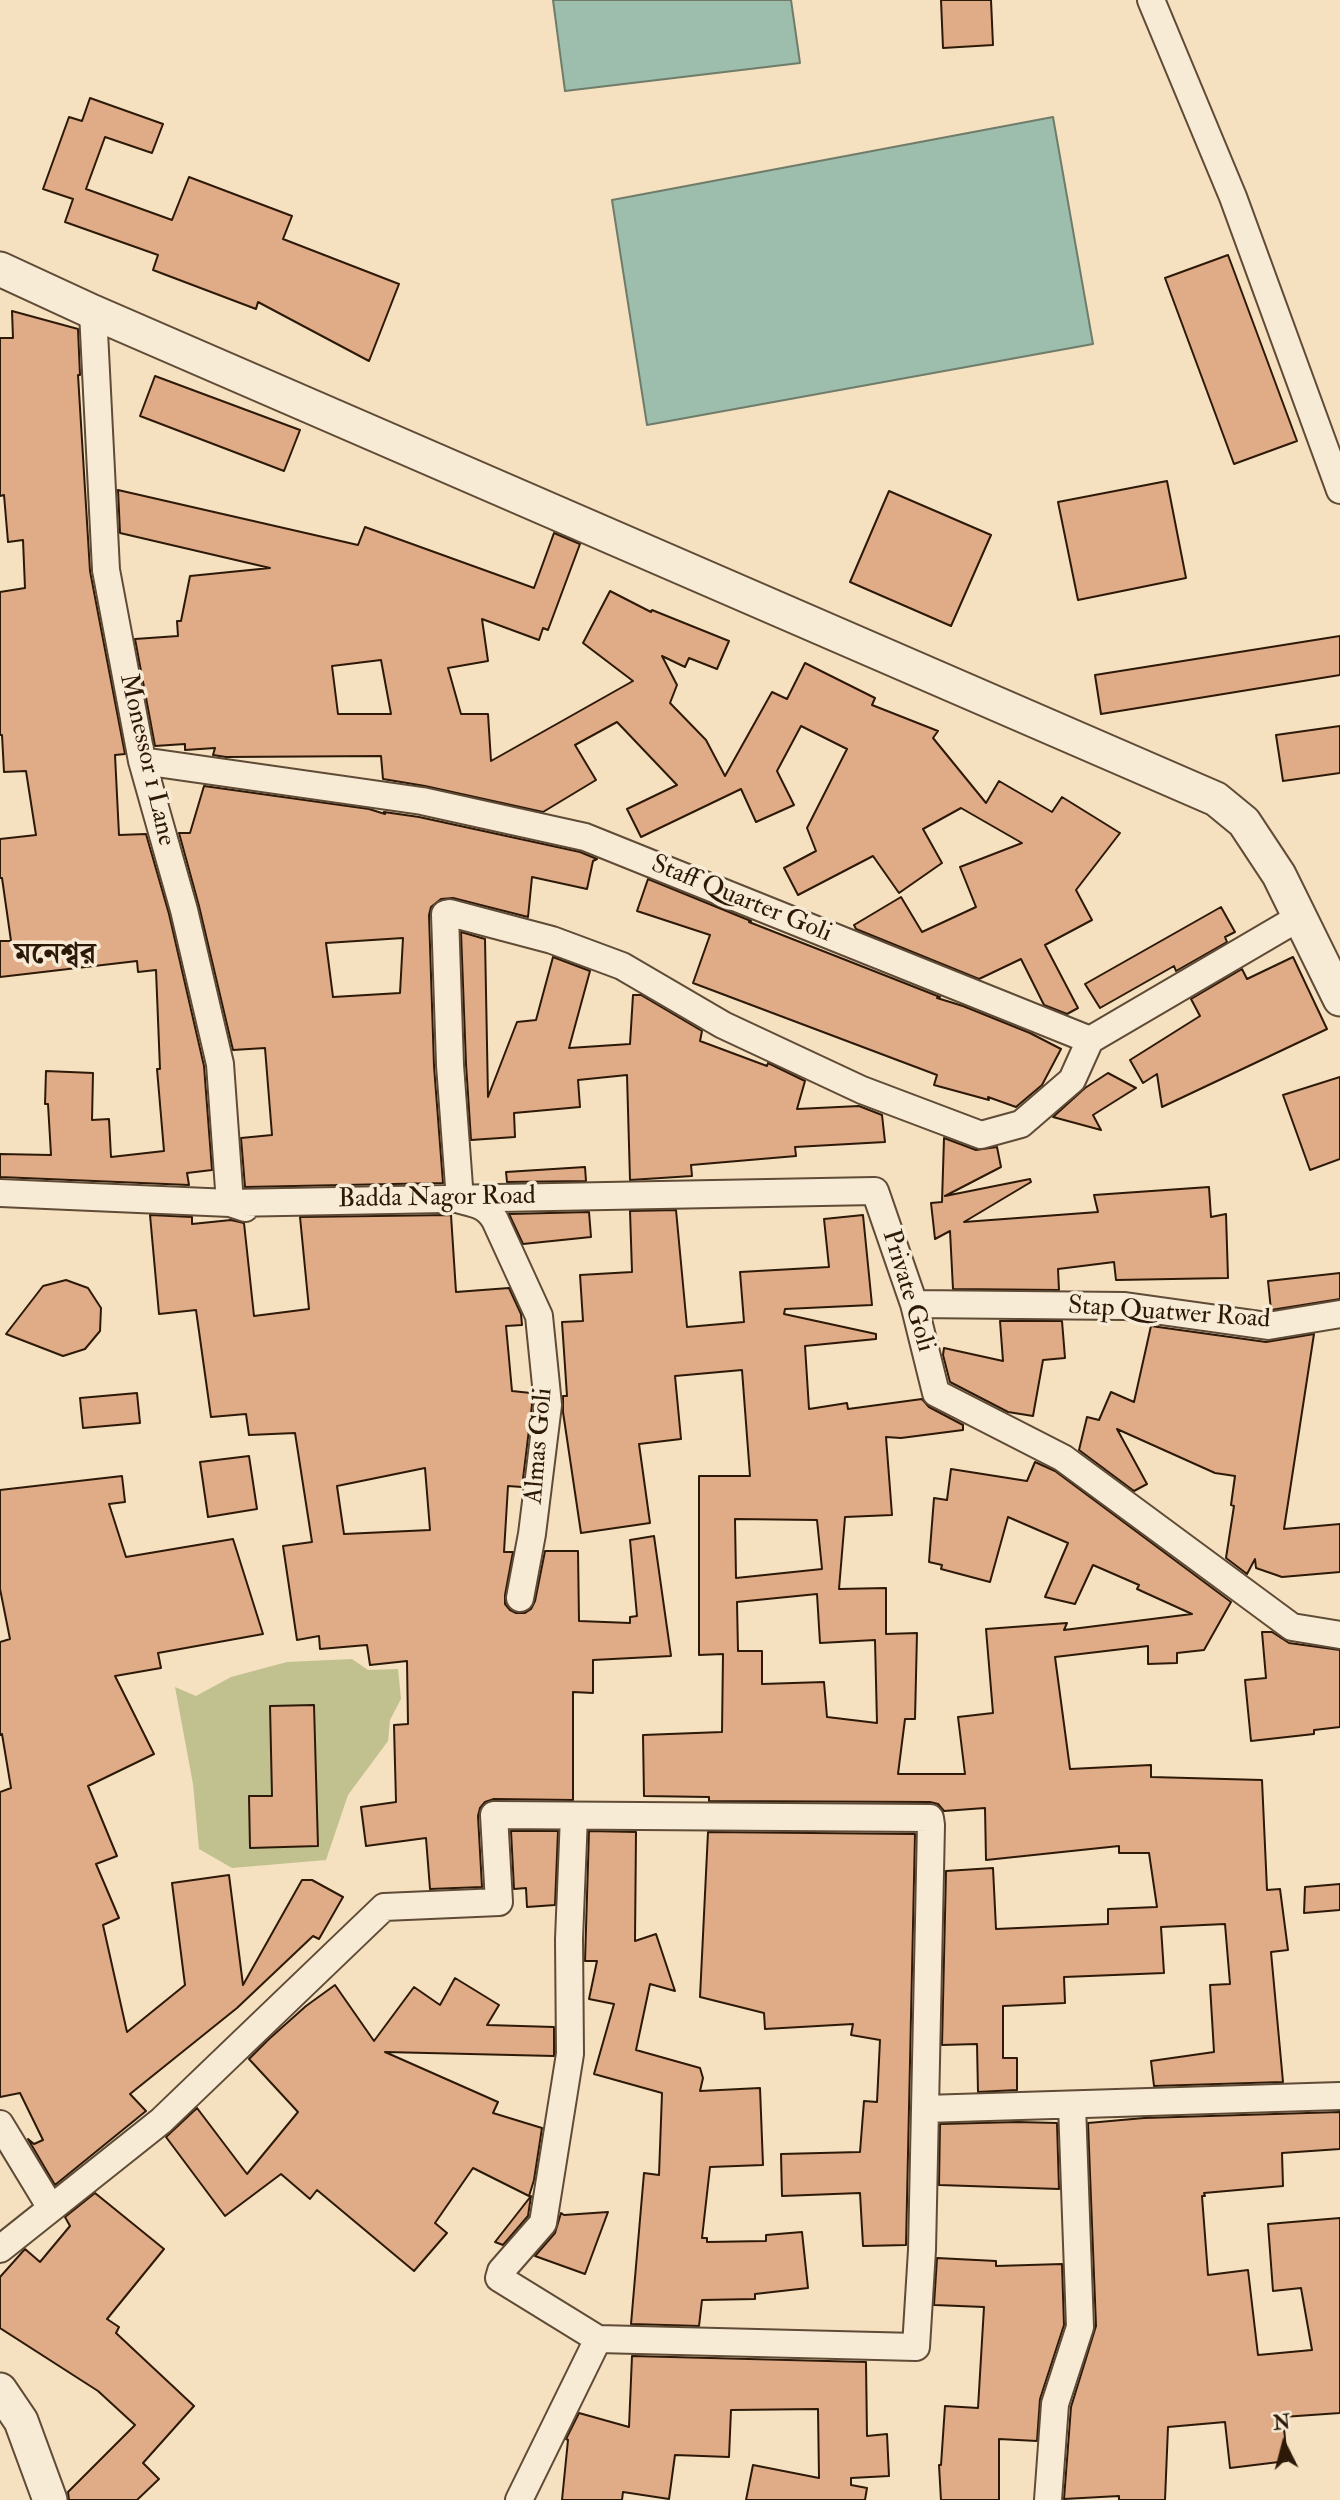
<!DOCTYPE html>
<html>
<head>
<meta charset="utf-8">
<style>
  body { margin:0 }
  #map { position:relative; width:1340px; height:2500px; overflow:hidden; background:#f5e0bf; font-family:"IM FELL Double Pica",serif }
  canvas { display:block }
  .north { position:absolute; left:1249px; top:2409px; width:70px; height:70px; -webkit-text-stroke:5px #f8ebd5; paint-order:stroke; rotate:354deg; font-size:19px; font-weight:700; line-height:28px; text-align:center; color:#2d1908 }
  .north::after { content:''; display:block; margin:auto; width:24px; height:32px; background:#2d1908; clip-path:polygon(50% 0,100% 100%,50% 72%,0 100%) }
</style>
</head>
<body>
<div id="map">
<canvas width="1340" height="2500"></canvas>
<div class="north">N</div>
</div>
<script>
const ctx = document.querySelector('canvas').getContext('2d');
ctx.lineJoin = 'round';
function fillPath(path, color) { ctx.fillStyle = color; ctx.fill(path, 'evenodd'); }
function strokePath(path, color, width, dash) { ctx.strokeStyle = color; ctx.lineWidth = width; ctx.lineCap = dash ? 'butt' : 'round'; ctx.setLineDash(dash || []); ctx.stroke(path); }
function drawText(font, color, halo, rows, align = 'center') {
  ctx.font = font + ' "IM FELL Double Pica","Noto Serif Bengali",serif'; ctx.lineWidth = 7; ctx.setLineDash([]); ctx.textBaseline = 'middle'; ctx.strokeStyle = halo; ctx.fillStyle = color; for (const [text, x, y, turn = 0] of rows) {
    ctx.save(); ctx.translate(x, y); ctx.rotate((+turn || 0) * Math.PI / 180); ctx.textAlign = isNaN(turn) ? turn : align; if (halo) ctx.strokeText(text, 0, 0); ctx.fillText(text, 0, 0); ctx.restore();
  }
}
fillPath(new Path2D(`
  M 352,1659 L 368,1670 L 398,1669 L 401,1699 L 390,1720 L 388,1741 L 348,1795 L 326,1860 L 232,1868 L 199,1849 L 193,1784 L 175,1687 L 196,1696 L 231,1677 L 287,1662 Z`), '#c1c18f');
const water = new Path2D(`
  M 553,0 L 791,0 L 800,63 L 565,91 Z
  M 1053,117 L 1093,344 L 647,425 L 612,200 Z`);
fillPath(water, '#9dbeac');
strokePath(water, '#707c6a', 2);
const building = new Path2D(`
  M 941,0 L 991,0 L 993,45 L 943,48 Z
  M 90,98 L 163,124 L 152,153 L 105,137 L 86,189 L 172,220 L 189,177 L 292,216 L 283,239 L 399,284 L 369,361 L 258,302 L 256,309 L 153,270 L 158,255 L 65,222 L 73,199 L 43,189 L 69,117 L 82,121 Z
  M 1228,255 L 1297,441 L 1234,464 L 1165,278 Z
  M 12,311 L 78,329 L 80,375 L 78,375 L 90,571 L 125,754 L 115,755 L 119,835 L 146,834 L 169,914 L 204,1066 L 212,1170 L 187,1173 L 189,1185 L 0,1177 L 0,1154 L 51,1155 L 48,1104 L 45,1104 L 46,1071 L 93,1073 L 92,1120 L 109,1119 L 111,1157 L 164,1151 L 157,1069 L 160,1069 L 156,970 L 138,972 L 137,961 L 0,977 L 0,941 L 11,941 L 2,878 L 0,878 L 0,839 L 36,835 L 26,771 L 4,772 L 2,735 L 0,735 L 0,592 L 25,588 L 23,540 L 8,542 L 4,495 L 0,496 L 0,338 L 13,338 Z
  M 155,376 L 300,430 L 284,471 L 140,416 Z
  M 1167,481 L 1186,578 L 1078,600 L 1058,502 Z
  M 118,490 L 358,545 L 365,527 L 534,588 L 554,533 L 580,544 L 548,630 L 543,628 L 539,640 L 482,619 L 488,661 L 448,668 L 461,714 L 488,714 L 491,761 L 633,681 L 583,643 L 610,591 L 651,612 L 652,610 L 729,641 L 717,669 L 689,658 L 685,667 L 662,656 L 677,685 L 670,703 L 706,740 L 725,776 L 772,692 L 787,699 L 805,663 L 875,698 L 872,705 L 938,731 L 933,738 L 986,803 L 999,781 L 1052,812 L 1062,797 L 1120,833 L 1076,890 L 1092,920 L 1045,945 L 1078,1008 L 1067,1014 L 1044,1005 L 1021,959 L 979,979 L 856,929 L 854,925 L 901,897 L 922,932 L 976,907 L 960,867 L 1022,843 L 961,808 L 923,829 L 942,863 L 899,893 L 873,856 L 798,895 L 784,868 L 816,851 L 807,828 L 847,749 L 801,726 L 777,771 L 794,805 L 756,822 L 741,789 L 641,837 L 627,809 L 677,785 L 617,722 L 575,745 L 596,780 L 543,812 L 425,786 L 383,779 L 381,756 L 226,757 L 213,755 L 215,748 L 185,750 L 185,744 L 155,746 L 135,639 L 178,636 L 177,621 L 181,621 L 190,576 L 270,568 L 120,533 ZM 381,660 L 391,714 L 338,714 L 332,666 Z
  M 889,491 L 991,535 L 951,626 L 850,582 Z
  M 1340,636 L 1340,675 L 1101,714 L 1095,675 Z
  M 1340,726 L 1340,773 L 1283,781 L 1276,735 Z
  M 204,786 L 369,809 L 385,814 L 384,812 L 419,817 L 580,852 L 597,859 L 593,861 L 587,889 L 532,877 L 528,917 L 453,898 L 441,899 L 431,907 L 429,915 L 434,1066 L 443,1183 L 245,1187 L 241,1138 L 272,1135 L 265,1048 L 233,1050 L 199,906 L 179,833 L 190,833 ZM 403,938 L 400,993 L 333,997 L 326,943 Z
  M 648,879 L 751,921 L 749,922 L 940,997 L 937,998 L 963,1006 L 1030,1033 L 1061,1049 L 1042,1085 L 1016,1107 L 988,1097 L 989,1100 L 934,1085 L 937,1075 L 693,983 L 710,935 L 637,911 Z
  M 1221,907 L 1235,932 L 1225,937 L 1227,942 L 1176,971 L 1174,966 L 1100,1008 L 1085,984 Z
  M 461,932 L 485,939 L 488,1097 L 517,1022 L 536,1020 L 553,957 L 590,971 L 569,1048 L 630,1044 L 633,995 L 641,995 L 702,1031 L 700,1041 L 767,1066 L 768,1063 L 805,1081 L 797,1109 L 859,1106 L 882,1115 L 885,1142 L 795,1147 L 796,1156 L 691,1165 L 692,1176 L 630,1180 L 627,1075 L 578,1080 L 580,1107 L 514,1113 L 515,1137 L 471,1140 L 466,1064 Z
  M 1293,957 L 1327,1029 L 1162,1107 L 1157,1074 L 1143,1083 L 1130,1060 L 1200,1016 L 1191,999 L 1242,969 L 1247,979 Z
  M 1108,1073 L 1136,1088 L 1093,1115 L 1101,1130 L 1053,1117 L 1085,1088 Z
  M 1340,1077 L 1340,1159 L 1310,1170 L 1283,1095 Z
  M 944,1138 L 976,1150 L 997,1147 L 1001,1167 L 945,1196 L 1030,1179 L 1031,1182 L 964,1222 L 1098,1212 L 1094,1195 L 1209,1187 L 1211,1217 L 1226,1214 L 1228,1278 L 1116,1280 L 1114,1262 L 1058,1269 L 1059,1290 L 953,1289 L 950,1231 L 935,1239 L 931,1203 L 942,1202 Z
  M 585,1167 L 586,1181 L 507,1182 L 506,1172 Z
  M 676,1210 L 687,1327 L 744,1322 L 740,1272 L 829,1267 L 824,1219 L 863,1215 L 872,1305 L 785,1309 L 784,1314 L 876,1334 L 876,1339 L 805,1346 L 809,1409 L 847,1403 L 848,1409 L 922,1399 L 929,1407 L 963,1425 L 963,1430 L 901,1438 L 886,1437 L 892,1515 L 845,1517 L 839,1589 L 886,1588 L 886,1634 L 917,1633 L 915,1719 L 905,1719 L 898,1774 L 965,1774 L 958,1717 L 993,1713 L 986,1629 L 1067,1623 L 1064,1630 L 1192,1614 L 1137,1589 L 1139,1585 L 1093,1565 L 1075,1604 L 1045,1597 L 1068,1543 L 1008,1517 L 990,1582 L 941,1569 L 942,1565 L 929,1562 L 934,1498 L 947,1500 L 951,1469 L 1027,1481 L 1035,1462 L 1055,1471 L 1231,1602 L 1204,1650 L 1177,1653 L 1177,1663 L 1148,1664 L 1148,1646 L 1055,1657 L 1070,1769 L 1151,1765 L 1151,1777 L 1262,1780 L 1267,1890 L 1280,1889 L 1288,1950 L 1271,1952 L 1283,2082 L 1154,2086 L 1151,2061 L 1214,2052 L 1210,1985 L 1230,1984 L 1225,1924 L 1161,1927 L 1164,1973 L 1064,1977 L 1065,2003 L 1003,2006 L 1003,2058 L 1017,2058 L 1017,2090 L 978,2092 L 977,2044 L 942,2045 L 946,1871 L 993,1868 L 996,1929 L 1108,1924 L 1108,1909 L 1157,1907 L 1149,1853 L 1119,1853 L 1119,1846 L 986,1860 L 985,1808 L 944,1811 L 938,1804 L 930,1802 L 709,1801 L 709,1797 L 644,1796 L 643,1735 L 722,1732 L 723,1654 L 699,1655 L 699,1476 L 750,1476 L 742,1370 L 675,1376 L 681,1439 L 639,1444 L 650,1523 L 581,1533 L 563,1412 L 563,1396 L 567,1396 L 562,1322 L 583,1321 L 580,1275 L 632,1272 L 630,1211 ZM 735,1519 L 817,1520 L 822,1569 L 736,1578 ZM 817,1594 L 820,1643 L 875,1640 L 877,1723 L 827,1717 L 824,1682 L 762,1684 L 762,1651 L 738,1651 L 737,1602 Z
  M 589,1212 L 591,1237 L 523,1244 L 509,1214 Z
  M 150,1215 L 192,1217 L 192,1224 L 231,1220 L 244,1223 L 254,1316 L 309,1309 L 300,1217 L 451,1215 L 456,1292 L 509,1288 L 521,1314 L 522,1325 L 506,1326 L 512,1391 L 531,1393 L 532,1405 L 522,1487 L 508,1486 L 504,1552 L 513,1552 L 505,1595 L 505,1604 L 510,1610 L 516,1613 L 525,1613 L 531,1609 L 535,1601 L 545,1551 L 578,1551 L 579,1621 L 630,1623 L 630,1617 L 637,1616 L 630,1540 L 654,1536 L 671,1656 L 593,1660 L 593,1693 L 573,1692 L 573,1800 L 494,1799 L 485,1802 L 480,1808 L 478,1816 L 482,1887 L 430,1889 L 426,1838 L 366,1846 L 361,1807 L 396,1802 L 394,1725 L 408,1724 L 407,1661 L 370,1665 L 367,1645 L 320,1649 L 319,1636 L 297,1640 L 283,1546 L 312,1542 L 295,1433 L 249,1435 L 246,1414 L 211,1417 L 196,1310 L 159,1314 ZM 425,1468 L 430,1530 L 344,1534 L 337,1486 Z
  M 1340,1273 L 1340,1299 L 1271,1310 L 1268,1281 Z
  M 66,1280 L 88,1288 L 101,1308 L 100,1331 L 85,1349 L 63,1356 L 6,1334 L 43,1286 Z
  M 1000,1321 L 1062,1321 L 1065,1358 L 1043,1360 L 1033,1416 L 1008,1412 L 950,1382 L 943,1355 L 944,1348 L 1003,1361 Z
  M 1151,1326 L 1266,1342 L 1314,1334 L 1284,1529 L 1340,1524 L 1340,1572 L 1282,1577 L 1256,1568 L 1255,1559 L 1247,1574 L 1226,1558 L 1234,1506 L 1231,1505 L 1235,1476 L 1215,1473 L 1117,1429 L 1147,1484 L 1134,1491 L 1079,1450 L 1087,1417 L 1099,1420 L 1111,1392 L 1134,1402 Z
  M 137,1393 L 140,1423 L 83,1428 L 80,1398 Z
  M 249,1456 L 257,1509 L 208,1517 L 200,1462 Z
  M 122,1476 L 125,1502 L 109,1504 L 126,1557 L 233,1539 L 263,1634 L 158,1653 L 161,1668 L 115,1676 L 154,1754 L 88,1786 L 117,1856 L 96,1864 L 119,1918 L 103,1925 L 127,2032 L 185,1985 L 172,1883 L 229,1875 L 243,1985 L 302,1880 L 312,1880 L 343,1897 L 319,1939 L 313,1936 L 237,2008 L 130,2094 L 146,2111 L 55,2185 L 28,2139 L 34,2144 L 43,2140 L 20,2093 L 0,2097 L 0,1792 L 11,1788 L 2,1734 L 0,1735 L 0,1642 L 10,1639 L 0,1589 L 0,1490 Z
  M 1262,1632 L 1272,1632 L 1289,1643 L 1340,1650 L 1340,1727 L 1314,1730 L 1314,1734 L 1251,1741 L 1245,1680 L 1266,1678 Z
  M 314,1705 L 318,1846 L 250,1848 L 249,1796 L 272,1796 L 270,1706 Z
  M 511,1831 L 558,1831 L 555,1905 L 527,1907 L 526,1888 L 514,1889 Z
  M 589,1831 L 636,1832 L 635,1941 L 656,1934 L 675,1991 L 650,1984 L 636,2050 L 700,2068 L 703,2078 L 700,2091 L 760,2088 L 763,2165 L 710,2167 L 702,2238 L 707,2238 L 707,2242 L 766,2241 L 766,2235 L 802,2232 L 808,2288 L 755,2294 L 755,2299 L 702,2300 L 699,2326 L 631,2324 L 644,2173 L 659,2175 L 662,2093 L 594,2074 L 614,2004 L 589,1999 L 597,1961 L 585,1961 Z
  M 708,1832 L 915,1834 L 906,2245 L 863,2246 L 860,2193 L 782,2196 L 781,2154 L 860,2152 L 864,2101 L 877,2102 L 880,2040 L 851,2035 L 853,2024 L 765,2029 L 764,2013 L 700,1997 Z
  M 1340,1884 L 1340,1910 L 1304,1913 L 1305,1887 Z
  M 455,1978 L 499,2005 L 487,2025 L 554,2027 L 554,2056 L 385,2052 L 498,2102 L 493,2113 L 542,2128 L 534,2180 L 529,2196 L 473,2168 L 435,2223 L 447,2233 L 414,2271 L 317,2190 L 310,2199 L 281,2174 L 225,2216 L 166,2137 L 197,2108 L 247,2174 L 298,2112 L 249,2059 L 269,2039 L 306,2006 L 335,1985 L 374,2041 L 414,1987 L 440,2005 Z
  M 1340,2112 L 1340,2149 L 1282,2153 L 1283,2186 L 1204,2193 L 1205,2196 L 1202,2196 L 1208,2275 L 1248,2270 L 1258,2355 L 1312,2350 L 1301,2288 L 1273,2291 L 1268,2224 L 1340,2218 L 1340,2413 L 1283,2417 L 1287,2461 L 1230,2468 L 1225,2422 L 1168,2427 L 1165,2500 L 1119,2500 L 1119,2496 L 1064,2499 L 1071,2407 L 1096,2326 L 1088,2123 L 1144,2118 Z
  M 1017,2122 L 1057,2123 L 1059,2189 L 939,2185 L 940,2124 Z
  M 95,2193 L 164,2249 L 107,2319 L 119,2327 L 116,2333 L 194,2406 L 143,2463 L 159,2479 L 137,2500 L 69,2500 L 68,2492 L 135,2425 L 98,2391 L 0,2328 L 0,2277 L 25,2249 L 40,2262 L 70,2226 L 65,2217 Z
  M 531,2196 L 528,2216 L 503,2245 L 495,2242 Z
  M 608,2212 L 585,2274 L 535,2256 L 555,2233 L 561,2213 L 564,2215 Z
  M 937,2258 L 996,2261 L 996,2266 L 1062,2264 L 1064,2325 L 1040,2399 L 1037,2441 L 999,2439 L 999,2500 L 941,2500 L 939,2465 L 941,2465 L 945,2406 L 978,2408 L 984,2307 L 934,2305 Z
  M 632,2356 L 866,2362 L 867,2436 L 887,2434 L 889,2476 L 851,2478 L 851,2485 L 867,2488 L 865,2500 L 746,2500 L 753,2465 L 819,2478 L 818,2409 L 731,2410 L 729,2457 L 675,2455 L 669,2499 L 623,2492 L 622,2500 L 562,2500 L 568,2440 L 566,2439 L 579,2413 L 629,2427 Z`);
fillPath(building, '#e0ab87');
strokePath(building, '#2d1908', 2);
const minor = new Path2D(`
  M 1151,0 L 1233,197 L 1340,490
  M 93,312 L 106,570 L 142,761 L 184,910 L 220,1064 L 230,1203 L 245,1208
  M 142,761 L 422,801 L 585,837 L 1090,1040
  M 1090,1040 L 1300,917
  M 0,1193 L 230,1203 L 875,1191 L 914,1304 L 936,1393 L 1063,1458 L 1292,1627 L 1340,1635
  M 914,1304 L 1125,1306 L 1268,1326 L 1340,1314
  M 520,1598 L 532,1534 L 548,1405 L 539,1316 L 495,1220 C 486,1205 476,1204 460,1200 L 450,1065 L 445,914 L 450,913 L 552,940 L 622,966 L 723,1025 L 862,1090 L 981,1135 L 1021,1124 L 1072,1080 L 1090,1040
  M 925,2109 L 1340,2096
  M 0,2124 L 51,2208
  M 0,2249 L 161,2121 L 384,1907 L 499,1902 L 494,1815 L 930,1818 L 931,1825 L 922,2250 L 916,2347 L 598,2339
  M 519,2500 L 598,2339 L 499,2278 L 501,2271 L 543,2223 L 570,2054 L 569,1939 L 574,1816
  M 1048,2500 L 1055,2404 L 1080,2327 L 1072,2105`);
const tertiary = new Path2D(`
  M 0,269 L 93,312 L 1216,799 L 1244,822 L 1279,875 L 1340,999
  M 0,2390 L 21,2421 L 50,2500`);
strokePath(minor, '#5f4b36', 30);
strokePath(tertiary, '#5f4b36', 37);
strokePath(minor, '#f8ebd5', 26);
strokePath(tertiary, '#f8ebd5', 33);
drawText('26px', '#2d1908', '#f8ebd5', [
  ["Monessor 1 Lane",146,760,77],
  ["Staff Quarter Goli",741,900,22],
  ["Badda Nagor Road",437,1199,-1],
  ["Private Goli",907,1291,73],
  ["Stap Quatwer Road",1169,1314,4],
  ["Almas Goli",540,1446,-85]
]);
drawText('bold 30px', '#2d1908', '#f8ebd5', [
  ["মনেশ্বর",55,957]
]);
</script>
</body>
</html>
